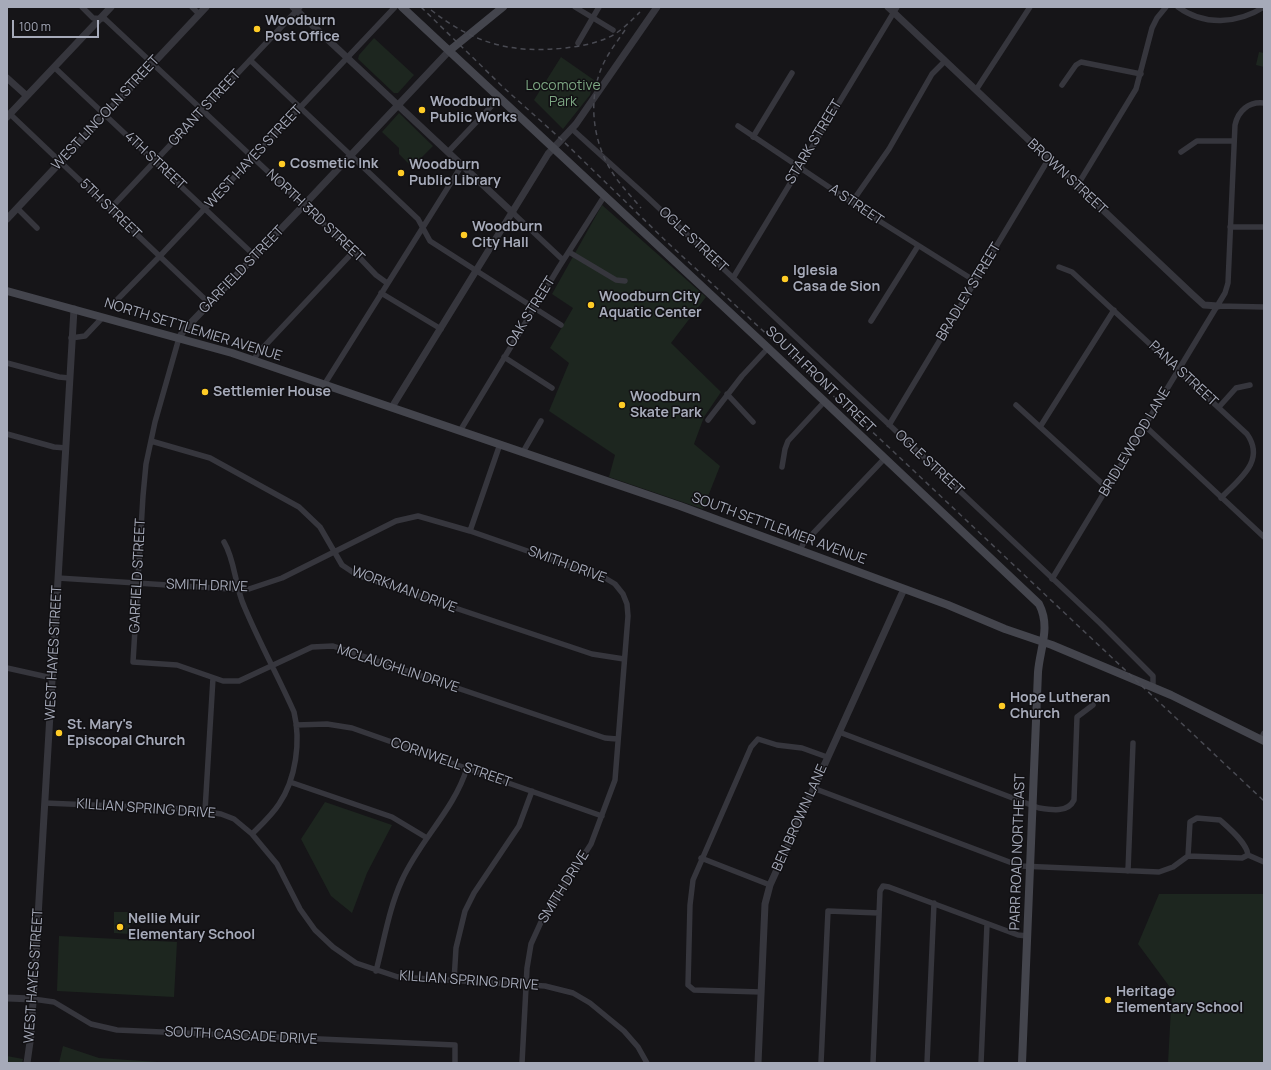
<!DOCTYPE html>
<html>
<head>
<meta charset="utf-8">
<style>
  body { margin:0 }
  #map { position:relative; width:1271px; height:1070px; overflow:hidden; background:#161518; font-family:Manrope,sans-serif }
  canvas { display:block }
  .frame { position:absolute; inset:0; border:8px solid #a6aab9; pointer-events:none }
  .scale { position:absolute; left:12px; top:20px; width:87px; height:18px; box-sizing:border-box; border:2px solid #a6aab9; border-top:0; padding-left:5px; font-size:12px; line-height:14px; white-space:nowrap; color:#a6aab9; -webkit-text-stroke:3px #111013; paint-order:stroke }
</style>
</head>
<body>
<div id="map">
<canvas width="1271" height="1070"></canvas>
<div class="frame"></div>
<div class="scale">100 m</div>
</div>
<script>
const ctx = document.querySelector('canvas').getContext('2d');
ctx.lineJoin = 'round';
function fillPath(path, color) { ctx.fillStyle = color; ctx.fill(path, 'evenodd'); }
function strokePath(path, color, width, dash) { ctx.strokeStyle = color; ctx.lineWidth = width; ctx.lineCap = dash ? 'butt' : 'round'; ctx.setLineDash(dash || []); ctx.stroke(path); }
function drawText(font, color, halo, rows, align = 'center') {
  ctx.font = font + ' Manrope,sans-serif'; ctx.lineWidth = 3; ctx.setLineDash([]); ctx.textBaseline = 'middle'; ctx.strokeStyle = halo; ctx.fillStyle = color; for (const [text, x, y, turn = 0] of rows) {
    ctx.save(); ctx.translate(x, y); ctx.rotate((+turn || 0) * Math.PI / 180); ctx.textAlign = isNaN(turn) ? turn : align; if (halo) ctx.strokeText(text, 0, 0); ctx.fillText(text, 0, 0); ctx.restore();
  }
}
fillPath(new Path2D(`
  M 374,38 L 414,75 L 398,93 L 394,93 L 358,59 L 359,55 Z
  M 1259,52 L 1264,53 L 1264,67 L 1256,65 Z
  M 561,57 L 594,80 L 590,95 L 563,129 L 534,100 Z
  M 399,113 L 433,146 L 412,167 L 399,154 L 399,148 L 382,132 Z
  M 602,205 L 706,297 L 671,343 L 721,392 L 704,417 L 694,444 L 720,466 L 703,509 L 609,477 L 615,455 L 549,411 L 569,363 L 550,348 L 573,308 L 552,294 Z
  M 325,802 L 392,825 L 367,873 L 352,913 L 331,896 L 301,839 Z
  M 1159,894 L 1264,894 L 1264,1063 L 1168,1063 L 1172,990 L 1138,944 Z
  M 114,912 L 131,912 L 138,915 L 138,921 L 130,925 L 130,934 L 114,933 Z
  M 59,936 L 177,942 L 174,997 L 57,991 Z
  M 63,1046 L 99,1058 L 172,1063 L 59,1063 Z
  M 7,1056 L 23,1059 L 22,1063 L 7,1063 Z`), '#1d261f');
strokePath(new Path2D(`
  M 82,7 L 93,18 L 105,19 L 357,255 L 376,275 L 387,283
  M 192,7 L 199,14
  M 575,7 L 613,30
  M 1178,7 C 1204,26 1237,24 1264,7
  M 578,43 L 599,7
  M 250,60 L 418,219 L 430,241 L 561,325
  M 54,67 L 255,256
  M 1062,85 L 1076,65 L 1081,62 L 1141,74
  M 976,90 L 1030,7
  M 10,114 L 210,304
  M 738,126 L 881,222 L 975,281
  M 572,129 L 644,194 L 1100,623 L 1153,676 L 1153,687
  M 753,137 L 792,73
  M 448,152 L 499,98
  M 1181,152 L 1197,141 L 1233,141
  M 1077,186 L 1136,89 L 1152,28 L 1157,18 L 1166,7
  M 852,202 L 889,149 L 932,74 L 945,61
  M 17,208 L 37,228
  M 110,209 L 300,7
  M 513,213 L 563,260
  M 1230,227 L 1264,227
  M 569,252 L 616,280 L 625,281
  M 1059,267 L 1072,272 L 1247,434 C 1266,461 1239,479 1221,498
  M 733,278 L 897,7
  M 381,293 L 441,329
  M 112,305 L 160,256 L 395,7
  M 1218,306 L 1264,307
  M 871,321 L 918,246
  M 71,338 L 85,336 L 103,317
  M 179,338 L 155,422 L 146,464 L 143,496 L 133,662 L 177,665 L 223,681 L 239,681 L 312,647 L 333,646 L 605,738 L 617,739
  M 504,357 L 552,388
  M 254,360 L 257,354 L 353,252
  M 7,363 L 59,377 L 69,378
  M 324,385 L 462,165
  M 727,394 L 753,422
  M 1016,405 L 1107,488
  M 1219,407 L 1236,388 L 1250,385
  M 708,420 L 742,376 L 768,348
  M 889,425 L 1048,160
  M 1145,426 L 1264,537
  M 1040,427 L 1114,310
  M 460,431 L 559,267 L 605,195
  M 7,434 L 54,447 L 66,448
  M 151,441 L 210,458 L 299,507 L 320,527 L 342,565 L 357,575 L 592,654 L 624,659
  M 523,452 L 541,421
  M 782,467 L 785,449 L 788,441 L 825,401
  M 470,531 L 500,444
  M 224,542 C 235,560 235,586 244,606 C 259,642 278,676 294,712 C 301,741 296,779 279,804 C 272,815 261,825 252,834
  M 800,551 L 803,544 L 884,459
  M 58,578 L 246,590 L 282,578 L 396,521 L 418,516 L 470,531 L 605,578 L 615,584 L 623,594 L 627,604 L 628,616 L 615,780 L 591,844 L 541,922 L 531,944 L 527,968 L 522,1063
  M 1052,579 L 1225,293 L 1228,283 L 1235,125 C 1238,111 1249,101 1264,103
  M 7,668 L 52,678
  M 296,725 L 327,724 L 352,728 L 602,816
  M 839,732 L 1039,808 C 1051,810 1068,813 1074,800 L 1077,717 L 1093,705
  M 1261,739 L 1264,733
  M 290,782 L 392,817 L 427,838
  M 813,788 L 1020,866 L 1159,872 L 1173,867 L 1188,856 L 1242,858 L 1248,855 L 1264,862
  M 45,803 L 187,809 L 221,814 L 234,819 L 252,834 L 277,864 L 300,909 L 315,930 L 333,947 L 356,963 L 398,977 L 545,986 L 573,993 L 590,1003 L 624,1031 L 638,1047 L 647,1063
  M 205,811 L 213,678
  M 1188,856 L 1190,822 L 1197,818 L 1220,820 C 1229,828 1247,843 1248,855
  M 701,858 L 770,885
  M 1128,871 L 1133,743
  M 376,971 C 384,941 389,908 402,880 C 420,840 454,810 467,768
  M 454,981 L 456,948 L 465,911 L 474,893 L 519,826 L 532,791
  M 761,992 L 694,990 L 688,985 L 690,905 L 693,880 L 751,747 L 758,739 L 777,745 L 802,748 L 827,757
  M 33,999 L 54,1002 L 91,1024 L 117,1030 L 455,1045 L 455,1063
  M 821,1063 L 828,911 L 879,913
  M 873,1063 L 880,891 L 883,886 L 889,887 L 1018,935 L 1028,936
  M 927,1063 L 934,903
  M 981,1063 L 987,924`), '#36363d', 5.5);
strokePath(new Path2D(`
  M 293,7 L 513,213
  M 888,7 L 1193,295 L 1204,305 L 1218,306
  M 7,78 L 27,96
  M 7,117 L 111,7
  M 7,219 L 206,7
  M 179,338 L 184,330 L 303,206 L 449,51
  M 392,407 L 548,154 L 576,124 L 657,7
  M 7,998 L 33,999
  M 27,1063 L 31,1035 L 74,309
  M 758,1063 L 765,904 L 770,885 L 904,589`), '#36363d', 7);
strokePath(new Path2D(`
  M 402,7 L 768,348 L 1039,604 C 1051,627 1040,648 1038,672 L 1022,1063
  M 449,51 L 503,7
  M 7,291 L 232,353 L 680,506 L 948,605 L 1005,629 L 1052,645 L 1171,695 L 1264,741`), '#44454d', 8);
strokePath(new Path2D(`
  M 421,7 L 504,88 L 562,140 L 668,243 L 879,438 L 1264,801
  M 431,10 C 473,43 511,54 565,48 C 581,46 600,43 615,34 C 624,28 632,20 640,12
  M 625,30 C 617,42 607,54 601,69 C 588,102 593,142 612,172 C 620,185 631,196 641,208`), '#494a52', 1.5, [5, 4]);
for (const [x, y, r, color] of [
  [257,29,4,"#ffcc26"],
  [422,110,4,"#ffcc26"],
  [282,164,4,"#ffcc26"],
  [401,173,4,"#ffcc26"],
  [464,235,4,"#ffcc26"],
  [785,279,4,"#ffcc26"],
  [591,305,4,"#ffcc26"],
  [205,392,4,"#ffcc26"],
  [622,405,4,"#ffcc26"],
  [1002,706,4,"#ffcc26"],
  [59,733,4,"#ffcc26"],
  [120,927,4,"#ffcc26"],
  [1108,1000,4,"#ffcc26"]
]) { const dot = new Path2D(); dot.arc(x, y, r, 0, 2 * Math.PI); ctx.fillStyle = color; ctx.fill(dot); strokePath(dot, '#111013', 1.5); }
drawText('bold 14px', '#a6aab9', '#111013', [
  ["Woodburn",265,21],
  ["Post Office",265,37],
  ["Woodburn",430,102],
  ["Public Works",430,118],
  ["Cosmetic Ink",290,164],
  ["Woodburn",409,165],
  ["Public Library",409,181],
  ["Woodburn",472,227],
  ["City Hall",472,243],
  ["Iglesia",793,271],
  ["Casa de Sion",793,287],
  ["Woodburn City",599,297],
  ["Aquatic Center",599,313],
  ["Settlemier House",213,392],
  ["Woodburn",630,397],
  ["Skate Park",630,413],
  ["Hope Lutheran",1010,698],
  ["Church",1010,714],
  ["St. Mary's",67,725],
  ["Episcopal Church",67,741],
  ["Nellie Muir",128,919],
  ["Elementary School",128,935],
  ["Heritage",1116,992],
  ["Elementary School",1116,1008]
], 'left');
drawText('14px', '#7ca682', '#111013', [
  ["Locomotive",563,86],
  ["Park",563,102]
]);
drawText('14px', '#a6aab9', '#111013', [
  ["GRANT STREET",205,108,-47],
  ["WEST LINCOLN STREET",106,113,-47],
  ["STARK STREET",814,142,-59],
  ["WEST HAYES STREET",254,157,-47],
  ["4TH STREET",155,161,43],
  ["BROWN STREET",1067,177,43],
  ["A STREET",856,205,34],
  ["5TH STREET",110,209,44],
  ["NORTH 3RD STREET",315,216,43],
  ["OGLE STREET",693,240,43],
  ["GARFIELD STREET",242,270,-46],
  ["BRADLEY STREET",969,292,-59],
  ["OAK STREET",531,312,-58],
  ["NORTH SETTLEMIER AVENUE",193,330,17],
  ["PANA STREET",1183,374,43],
  ["SOUTH FRONT STREET",820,380,44],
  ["BRIDLEWOOD LANE",1135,442,-59],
  ["OGLE STREET",929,463,43],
  ["SOUTH SETTLEMIER AVENUE",779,529,20],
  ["SMITH DRIVE",567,565,20],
  ["GARFIELD STREET",138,576,-87],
  ["SMITH DRIVE",207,586,2],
  ["WORKMAN DRIVE",404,590,20],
  ["WEST HAYES STREET",54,653,-87],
  ["MCLAUGHLIN DRIVE",398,669,18],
  ["CORNWELL STREET",451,763,19],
  ["KILLIAN SPRING DRIVE",146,809,4],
  ["BEN BROWN LANE",800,818,-66],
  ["PARR ROAD NORTHEAST",1018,852,-88],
  ["SMITH DRIVE",564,887,-58],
  ["WEST HAYES STREET",34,976,-86],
  ["KILLIAN SPRING DRIVE",469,981,4],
  ["SOUTH CASCADE DRIVE",241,1036,3]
]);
</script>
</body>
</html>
